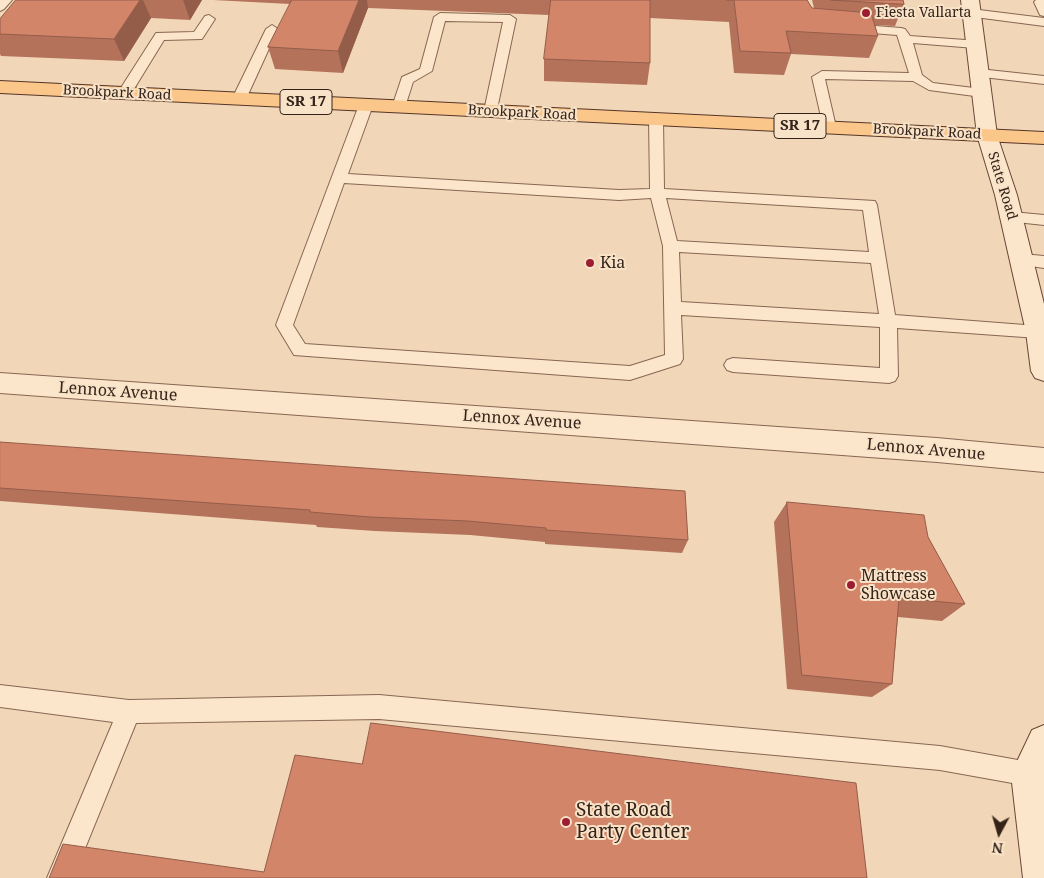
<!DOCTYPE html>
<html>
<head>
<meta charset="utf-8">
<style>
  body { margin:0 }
  #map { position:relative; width:1044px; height:878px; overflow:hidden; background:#f1d7b8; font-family:"Noto Serif",serif }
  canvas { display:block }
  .north { position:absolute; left:974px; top:808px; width:50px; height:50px; -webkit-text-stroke:4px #f8e3c8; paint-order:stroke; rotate:186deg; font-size:14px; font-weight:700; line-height:20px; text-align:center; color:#352219 }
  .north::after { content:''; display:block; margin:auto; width:18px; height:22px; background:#352219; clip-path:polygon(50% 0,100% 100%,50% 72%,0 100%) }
</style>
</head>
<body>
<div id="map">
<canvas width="1044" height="878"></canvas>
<div class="north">N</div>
</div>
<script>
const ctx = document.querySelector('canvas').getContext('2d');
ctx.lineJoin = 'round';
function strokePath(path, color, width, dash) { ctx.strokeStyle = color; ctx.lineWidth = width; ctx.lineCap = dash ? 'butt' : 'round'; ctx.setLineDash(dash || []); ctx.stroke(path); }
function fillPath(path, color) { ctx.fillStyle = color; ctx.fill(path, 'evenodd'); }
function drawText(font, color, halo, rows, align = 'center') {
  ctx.font = font + ' "Noto Serif",serif'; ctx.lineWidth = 4; ctx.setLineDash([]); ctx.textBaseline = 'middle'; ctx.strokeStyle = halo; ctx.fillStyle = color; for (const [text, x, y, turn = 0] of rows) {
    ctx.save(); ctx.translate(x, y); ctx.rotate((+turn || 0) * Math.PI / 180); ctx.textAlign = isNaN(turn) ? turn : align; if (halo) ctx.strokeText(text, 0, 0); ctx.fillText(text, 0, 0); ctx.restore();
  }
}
const service = new Path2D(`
  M 0,0 L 12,0 L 4,9 L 0,11 Z
  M 1036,0 L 1044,0 L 1044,16 L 1040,15 L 1034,2 Z
  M 971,9 L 1044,18 L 1044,26 L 967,16 L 965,13 L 967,10 Z
  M 440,13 L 510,15 L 516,19 L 496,114 L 491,115 L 484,111 L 503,22 L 445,21 L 432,71 L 413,82 L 404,110 L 399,111 L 392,107 L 402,77 L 420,69 L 434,17 Z
  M 209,15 L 215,19 L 202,39 L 164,40 L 129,97 L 119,97 L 117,94 L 156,33 L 194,32 L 205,16 Z
  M 850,24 L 901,28 L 905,29 L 910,36 L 979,41 L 981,44 L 979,47 L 975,48 L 913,43 L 922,75 L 933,83 L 982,89 L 989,93 L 982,97 L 929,90 L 913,81 L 825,79 L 836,127 L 829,131 L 824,130 L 812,77 L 822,71 L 909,73 L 897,35 L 846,31 L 844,28 L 846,25 Z
  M 272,25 L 278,29 L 246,99 L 244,102 L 234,102 L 232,99 L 266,29 Z
  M 979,69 L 1044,76 L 1044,84 L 974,76 L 973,73 Z
  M 366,101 L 373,105 L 348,174 L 619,190 L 650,189 L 649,119 L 651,116 L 661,116 L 663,119 L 664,189 L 875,201 L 877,205 L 895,315 L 1038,326 L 1044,327 L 1044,337 L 1038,338 L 897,328 L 898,376 L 895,381 L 889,383 L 733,372 L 727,370 L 724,365 L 727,360 L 733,358 L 880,368 L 880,327 L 681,315 L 683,359 L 680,364 L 630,380 L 294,355 L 276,325 L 359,105 ZM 344,183 L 619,200 L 651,198 L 663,246 L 665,355 L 630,366 L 305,344 L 293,325 ZM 666,198 L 863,210 L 869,252 L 677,241 ZM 679,252 L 871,263 L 879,314 L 681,302 Z
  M 1012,212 L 1044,215 L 1044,225 L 1007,221 L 1004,217 L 1007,213 Z
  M 1022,254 L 1044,256 L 1044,268 L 1016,264 L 1014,260 L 1016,256 Z
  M 0,685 L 129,700 L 379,695 L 940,746 L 1029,762 L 1038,765 L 1041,774 L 1038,783 L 1029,786 L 940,770 L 379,719 L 136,723 L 73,878 L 47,878 L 113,722 L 0,707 Z`);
const minor = new Path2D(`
  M 0,373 L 937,438 L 1044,448 L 1044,472 L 937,462 L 0,393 Z`);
const secondary = new Path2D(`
  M 961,0 L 979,0 L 997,135 L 1017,195 L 1044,304 L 1044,381 L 1035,378 L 1031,371 L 1026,332 L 995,195 L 977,135 Z
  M 1044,725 L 1044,878 L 1023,878 L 1011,774 L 1032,730 Z`);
const primary = new Path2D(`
  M 0,81 L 1044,132 L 1044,144 L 0,93 Z`);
strokePath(service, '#886652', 2);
strokePath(minor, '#886652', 2);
strokePath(secondary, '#6a4735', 2);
strokePath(primary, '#553527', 2);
fillPath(service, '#fce6cb');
fillPath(minor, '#fce6cb');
fillPath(secondary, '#fce6cb');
fillPath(primary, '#fac68a');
fillPath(new Path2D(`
  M 16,0 L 202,0 L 190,20 L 151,18 L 124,61 L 1,56 L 0,54 L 0,19 Z
  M 213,0 L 807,0 L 812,8 L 814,8 L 812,0 L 903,0 L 904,4 L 895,26 L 875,25 L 878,36 L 869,58 L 791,54 L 784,75 L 734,73 L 729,22 L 650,18 L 650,63 L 647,85 L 544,81 L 544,59 L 549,15 L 368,8 L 343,73 L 275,69 L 268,47 L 290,4 Z
  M 0,442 L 688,540 L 682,553 L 545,544 L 545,542 L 470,535 L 375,531 L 317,527 L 316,525 L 0,501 Z
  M 787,502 L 928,537 L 965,604 L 942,621 L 898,617 L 892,684 L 872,697 L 787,689 L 774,522 Z`), '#b5725b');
fillPath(new Path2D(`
  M 140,0 L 143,0 L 151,18 L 124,61 L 114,39 Z
  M 183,0 L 202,0 L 190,20 Z
  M 359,0 L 367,0 L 368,8 L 343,73 L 338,51 Z`), '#945d4a');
const building = new Path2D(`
  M 16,0 L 140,0 L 114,39 L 0,34 L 0,19 Z
  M 292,0 L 359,0 L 338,51 L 268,47 Z
  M 551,0 L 650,0 L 650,63 L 544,59 Z
  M 727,0 L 807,0 L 812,8 L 871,13 L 878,36 L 786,31 L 791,53 L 740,51 L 734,0 Z
  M 831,0 L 903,0 L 904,4 Z
  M 0,442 L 685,491 L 688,540 L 546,530 L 546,528 L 468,521 L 370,517 L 310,512 L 310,510 L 0,488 Z
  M 787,502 L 924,515 L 928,537 L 965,604 L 899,598 L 892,684 L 802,675 Z
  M 371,723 L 856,783 L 867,878 L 49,878 L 63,844 L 264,872 L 295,755 L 362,764 Z`);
fillPath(building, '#d3856a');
strokePath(building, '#945d4a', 1);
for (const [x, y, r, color] of [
  [866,13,5,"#9c1d31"],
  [590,263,5,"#9c1d31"],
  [851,585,5,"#9c1d31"],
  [566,822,5,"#9c1d31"]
]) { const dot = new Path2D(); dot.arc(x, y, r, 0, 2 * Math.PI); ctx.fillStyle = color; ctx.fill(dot); strokePath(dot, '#f8e3c8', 2); }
drawText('14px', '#352219', '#f8e3c8', [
  ["Fiesta Vallarta",876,13]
], 'left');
drawText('14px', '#352219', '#f8e3c8', [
  ["Brookpark Road",117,93,3],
  ["Brookpark Road",522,113,3],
  ["Brookpark Road",927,132,3],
  ["State Road",1002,186,73]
]);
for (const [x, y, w] of [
  [306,102,52],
  [800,126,52]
]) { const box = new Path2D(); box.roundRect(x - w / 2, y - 12.5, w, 25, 4); ctx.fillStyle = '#f8e3c8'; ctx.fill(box); strokePath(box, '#352219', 1); }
drawText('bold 15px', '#352219', null, [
  ["SR 17",306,102],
  ["SR 17",800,126]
]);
drawText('16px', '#352219', '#f8e3c8', [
  ["Kia",600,263],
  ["Mattress",861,576],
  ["Showcase",861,594]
], 'left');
drawText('16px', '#352219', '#f8e3c8', [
  ["Lennox Avenue",118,392,4],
  ["Lennox Avenue",522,420,4],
  ["Lennox Avenue",926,450,5]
]);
drawText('19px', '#352219', '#f8e3c8', [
  ["State Road",576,811],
  ["Party Center",576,833]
], 'left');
</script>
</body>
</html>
